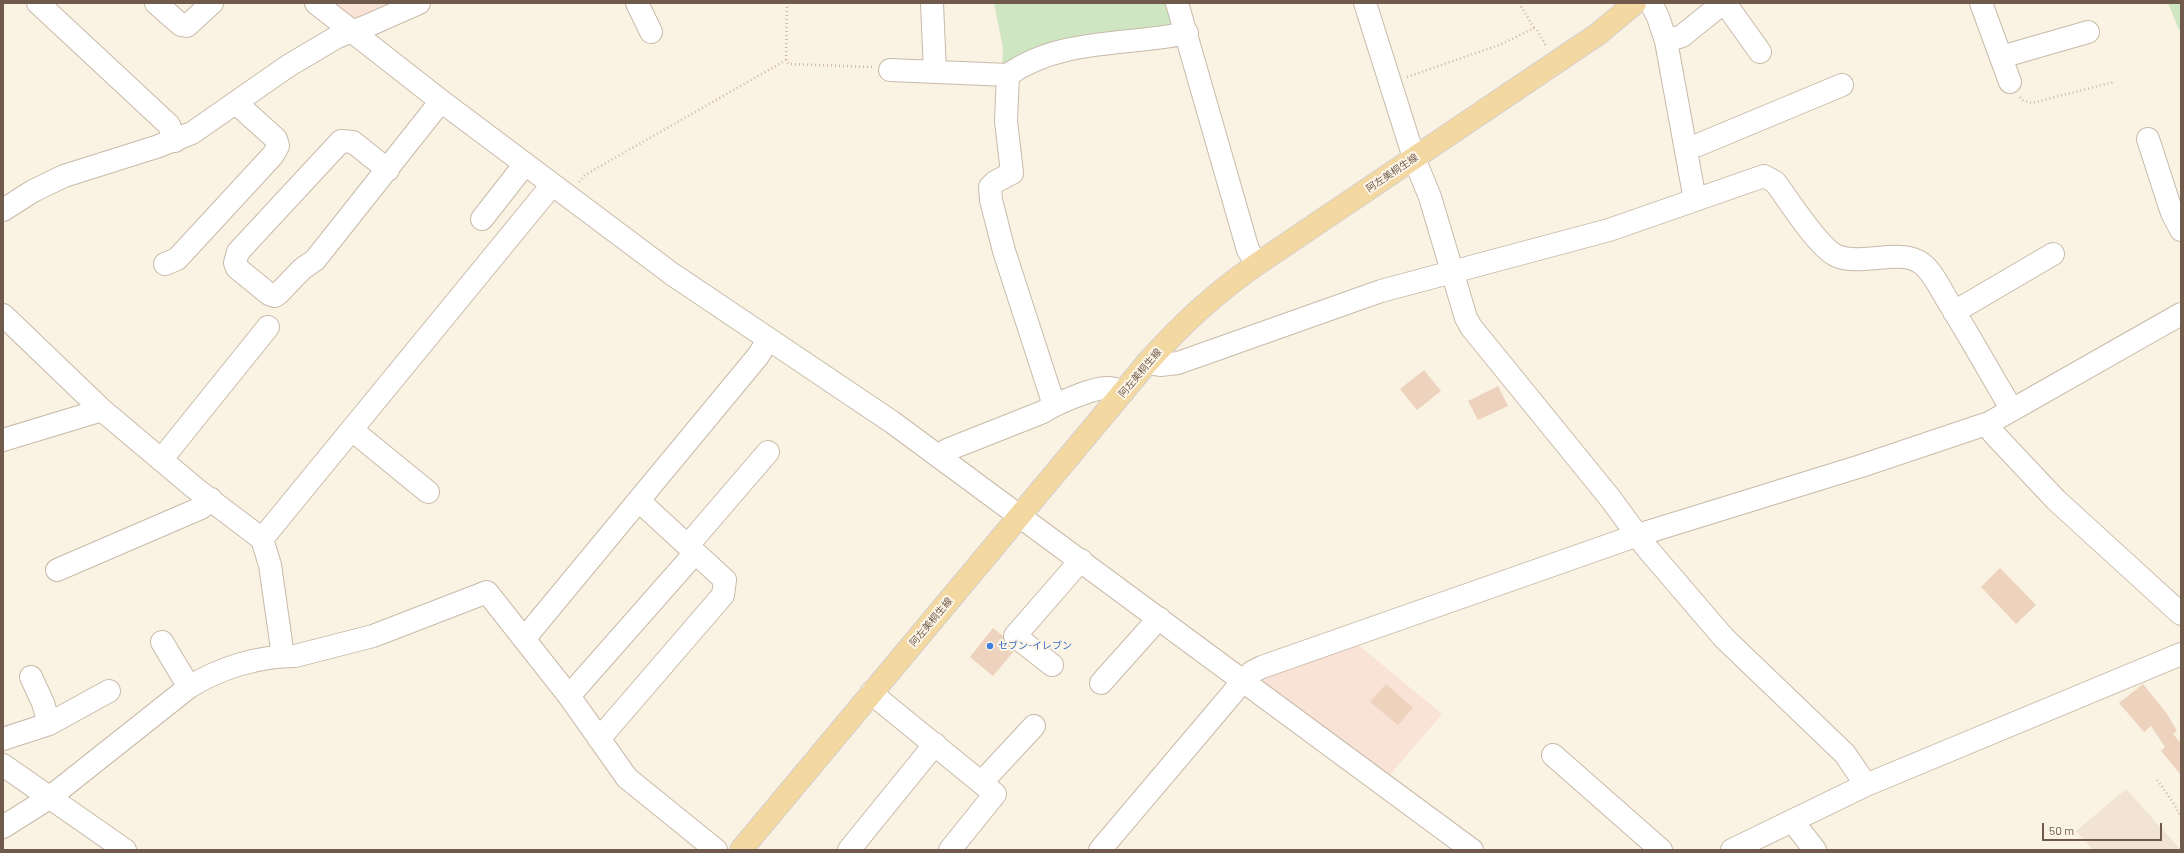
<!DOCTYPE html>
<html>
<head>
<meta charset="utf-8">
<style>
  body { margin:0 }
  #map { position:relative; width:2184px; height:853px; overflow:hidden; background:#faf2e3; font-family:Barlow,sans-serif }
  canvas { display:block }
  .frame { position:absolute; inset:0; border:4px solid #6f5a4b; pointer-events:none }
  .scale { position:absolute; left:2042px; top:823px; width:120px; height:18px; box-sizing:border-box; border:2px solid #6f5a4b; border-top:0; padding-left:5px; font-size:12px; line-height:14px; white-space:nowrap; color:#6f5a4b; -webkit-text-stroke:3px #fdf6e8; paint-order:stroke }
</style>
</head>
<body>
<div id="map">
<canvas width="2184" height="853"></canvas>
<div class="frame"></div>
<div class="scale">50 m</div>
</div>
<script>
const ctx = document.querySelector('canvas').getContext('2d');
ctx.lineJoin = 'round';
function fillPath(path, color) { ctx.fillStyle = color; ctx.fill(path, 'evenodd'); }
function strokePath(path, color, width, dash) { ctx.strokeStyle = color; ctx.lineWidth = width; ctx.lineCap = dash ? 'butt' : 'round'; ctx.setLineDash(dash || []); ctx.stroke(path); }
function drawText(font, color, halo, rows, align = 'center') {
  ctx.font = font + ' Barlow,"Noto Sans JP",sans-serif'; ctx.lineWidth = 4; ctx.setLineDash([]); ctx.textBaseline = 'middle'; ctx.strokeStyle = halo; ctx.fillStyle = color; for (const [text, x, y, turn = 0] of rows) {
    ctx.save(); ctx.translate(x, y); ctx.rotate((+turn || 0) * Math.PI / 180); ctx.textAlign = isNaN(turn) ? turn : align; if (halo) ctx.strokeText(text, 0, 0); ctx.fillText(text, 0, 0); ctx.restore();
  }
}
fillPath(new Path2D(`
  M 2126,789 L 2181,850 L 2093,850 L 2076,831 Z`), '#f1e4d2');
fillPath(new Path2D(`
  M 332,3 L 400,3 L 355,20 Z
  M 1357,644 L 1442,714 L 1389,776 L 1261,684 L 1268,676 Z`), '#f9e3d7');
fillPath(new Path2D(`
  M 994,3 L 1171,3 L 1176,22 L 1165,30 L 1002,69 L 1003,48 Z
  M 2168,3 L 2181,3 L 2181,29 L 2179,30 Z`), '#cfe6c3');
fillPath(new Path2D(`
  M 1424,370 L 1441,391 L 1417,410 L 1400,389 Z
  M 1498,386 L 1508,406 L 1478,420 L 1468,401 Z
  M 2000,568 L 2036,605 L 2016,624 L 1981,587 Z
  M 993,628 L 1003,636 L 1007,646 L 1014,651 L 993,676 L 970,657 Z
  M 1386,684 L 1413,708 L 1398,725 L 1370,702 Z
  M 2143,684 L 2167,714 L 2177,731 L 2173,734 L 2181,743 L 2181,775 L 2161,751 L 2165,747 L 2151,726 L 2144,732 L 2119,703 Z`), '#edd2bd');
const minor = new Path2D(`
  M 38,3 L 169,125 L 175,141
  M 156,3 L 181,25 L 187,26 L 212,3
  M 316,3 L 441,101 L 672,274 L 892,422 L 1472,850
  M 637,3 L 651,32
  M 932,3 L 935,72
  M 1177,3 L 1248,250 L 1257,264
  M 1365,3 L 1414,158 L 1430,197 L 1466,318 L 1471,327 L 1610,498 L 1646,547 L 1724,638 L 1845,754 L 1866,785
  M 1651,3 L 1658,17 L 1666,41 L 1693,189 L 1696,199
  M 1725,3 L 1760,52
  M 1981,3 L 2010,82
  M 1666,41 L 1682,36 L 1723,3
  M 2001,57 L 2088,32
  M 890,70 L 1008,75 C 1059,38 1127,46 1187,33
  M 1008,75 L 1006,121 L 1012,173 L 995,182 L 990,187 L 991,200 L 1004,251 L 1054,405
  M 2148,139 L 2172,213 L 2181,230
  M 1686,147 L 1698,145 L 1842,85
  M 388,170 L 353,142 L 341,141 L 238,252 L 235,263 L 237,268 L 269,294 L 275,296 L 279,293 L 302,269 L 315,260 L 441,101
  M 3,210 L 33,191 L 64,176 L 156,147 L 192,133 L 288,66 L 337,37 L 367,26 L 419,3
  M 482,219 L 525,164
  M 165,264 L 177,259 L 273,155 L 278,146 L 276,139 L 236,103
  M 1954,312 L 2053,254
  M 3,315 L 102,410 L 196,489 L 262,539 L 270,565 L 283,656
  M 1147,363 L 1160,365 L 1178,363 L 1381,291 L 1609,230 L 1764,176 L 1775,182 C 1788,199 1819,249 1837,256 C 1862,266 1900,248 1921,263 C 1932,271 1939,286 1946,298 C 1969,335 1990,373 2012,410
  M 1989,423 L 1993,433 L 2056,500 L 2181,614
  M 352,430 L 428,492
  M 3,440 L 102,410
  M 939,456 L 947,450 L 1043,412 C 1055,404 1094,387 1108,388 C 1114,388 1118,390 1123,392
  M 161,460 L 268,327
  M 262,539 L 552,185
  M 688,545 L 768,452
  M 57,570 L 201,508 L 211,499
  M 524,639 L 758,356 L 768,340
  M 162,642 L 189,687
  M 1052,665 L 1015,636 L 1081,560
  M 31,677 L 43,703 L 49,724
  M 1101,683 L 1159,618
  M 871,693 L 995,794 L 950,850
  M 569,696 L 695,553
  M 3,739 L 49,724 L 109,691
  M 599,739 L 723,595 L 725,580 L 639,501
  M 1553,755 L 1661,850
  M 3,765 L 125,850
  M 982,782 L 1034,726
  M 1793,822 L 1815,850
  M 3,827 L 49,798 L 189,687 C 220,668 258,656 295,656 L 373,636 L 487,592 L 569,696 L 627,778 L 716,850
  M 849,850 L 935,744
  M 1100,850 L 1243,681 L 1252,672 L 1262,667 L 1638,535 L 1861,466 L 1989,423 L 2181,314
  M 1732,850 L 1866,785 L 2181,654`);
const major = new Path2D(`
  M 741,850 L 1147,363 C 1183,323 1213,295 1257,264 L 1598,34 L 1635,3`);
strokePath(minor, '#c9baaa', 24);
strokePath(major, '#d7d1cd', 24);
strokePath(new Path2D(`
  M 787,3 L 786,60 L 789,64 L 872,67
  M 1519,3 L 1534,28
  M 1407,77 L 1502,44 L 1534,28 L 1537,30 L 1546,46
  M 2020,97 L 2022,100 L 2032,103 L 2114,82
  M 579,182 L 585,175 L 786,60
  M 2157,780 C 2163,788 2178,808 2181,818`), '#d1b6a1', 2.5, [1, 3]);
strokePath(minor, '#fff', 22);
strokePath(major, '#f3d9a1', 22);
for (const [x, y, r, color] of [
  [990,646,4,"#3f7fe0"]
]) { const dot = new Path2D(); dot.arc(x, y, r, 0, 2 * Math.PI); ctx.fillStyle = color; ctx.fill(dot); strokePath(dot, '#fdf6e8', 1.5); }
drawText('10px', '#6f5a4b', '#fdf6e8', [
  ["阿左美桐生線",1392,173,-34],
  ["阿左美桐生線",1140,373,-50],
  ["阿左美桐生線",931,622,-50]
]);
drawText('10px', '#366cbe', '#fdf6e8', [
  ["セブン-イレブン",998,646]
], 'left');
</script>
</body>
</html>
